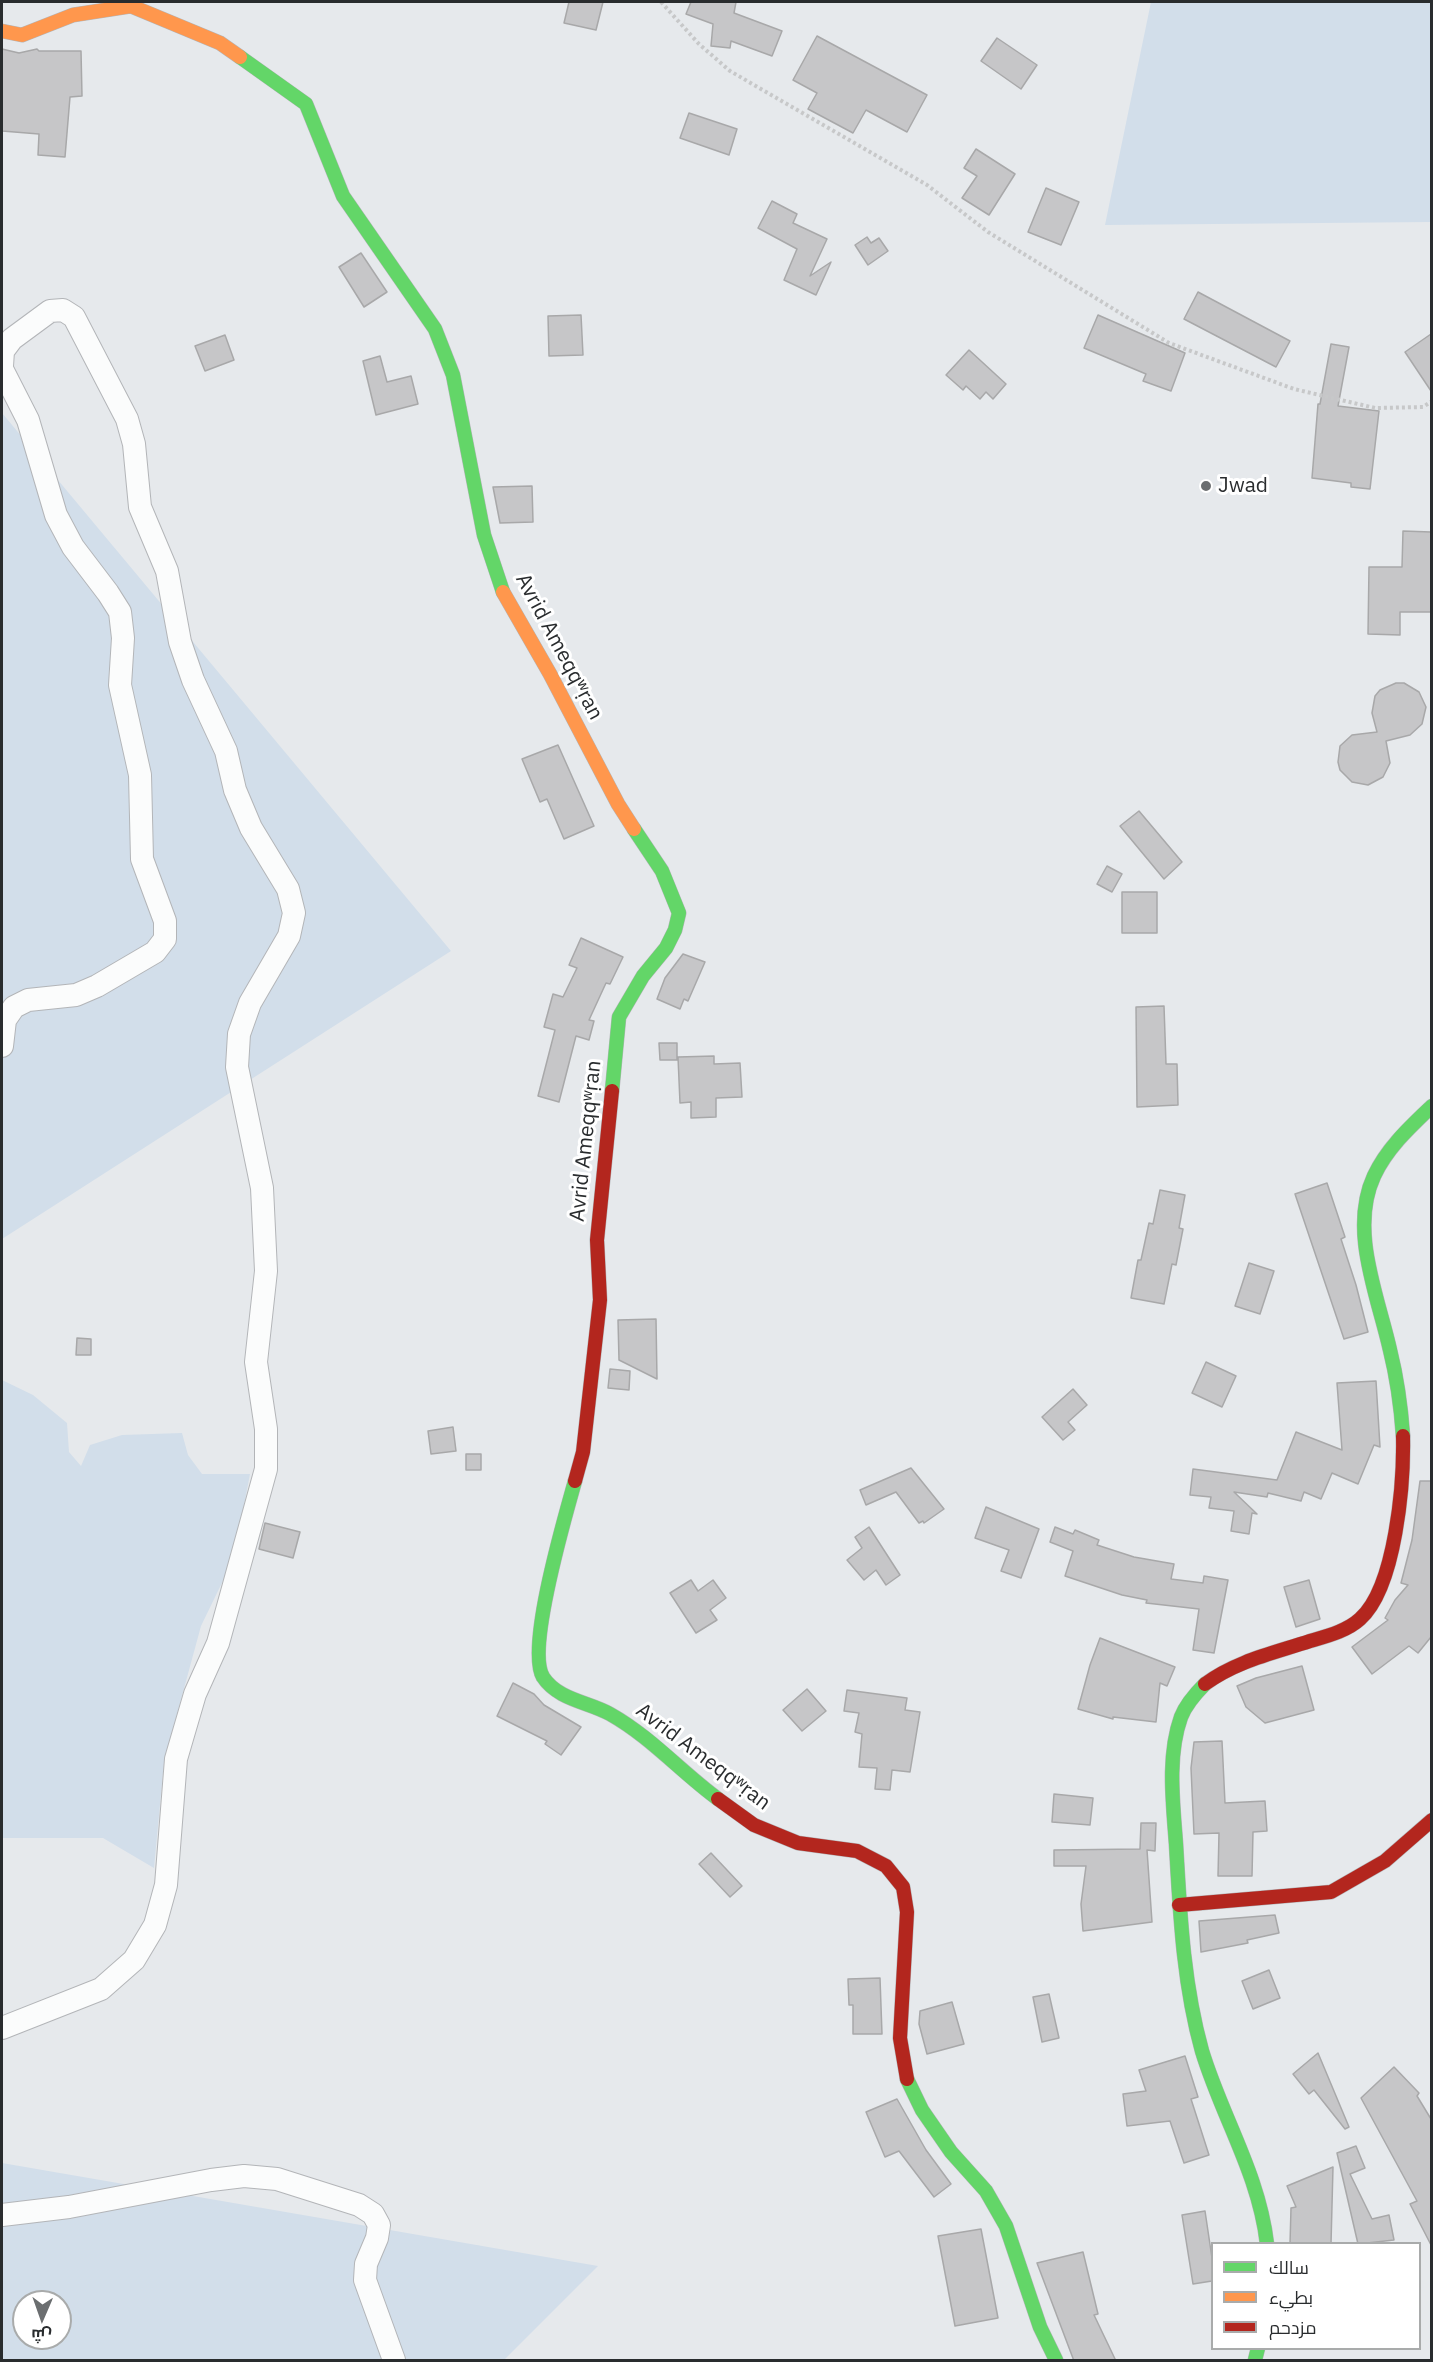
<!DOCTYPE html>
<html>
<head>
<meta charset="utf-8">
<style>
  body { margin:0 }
  #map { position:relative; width:1433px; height:2362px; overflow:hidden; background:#e6e9ec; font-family:"IBM Plex Sans",Cairo,sans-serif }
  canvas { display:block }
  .frame { position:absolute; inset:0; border:3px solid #292c2e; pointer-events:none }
  .legend { position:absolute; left:1211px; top:2242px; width:210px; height:108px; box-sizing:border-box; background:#fff; border:2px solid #a9abab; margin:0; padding:8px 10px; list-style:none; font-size:18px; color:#292c2e }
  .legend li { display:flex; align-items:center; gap:12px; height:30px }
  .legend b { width:30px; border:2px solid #a9abab }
  .north { position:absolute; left:12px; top:2290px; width:60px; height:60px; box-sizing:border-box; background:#fff; border:2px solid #a9abab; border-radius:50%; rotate:182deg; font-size:16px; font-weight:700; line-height:24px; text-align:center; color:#292c2e }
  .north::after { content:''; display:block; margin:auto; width:21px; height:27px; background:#6b6e70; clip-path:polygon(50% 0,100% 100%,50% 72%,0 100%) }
</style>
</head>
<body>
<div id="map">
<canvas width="1433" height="2362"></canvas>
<div class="frame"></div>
<ul class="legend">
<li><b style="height:8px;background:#63d668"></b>سالك</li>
<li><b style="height:8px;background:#ff974d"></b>بطيء</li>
<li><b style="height:8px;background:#b3261e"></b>مزدحم</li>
</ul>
<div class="north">ش</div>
</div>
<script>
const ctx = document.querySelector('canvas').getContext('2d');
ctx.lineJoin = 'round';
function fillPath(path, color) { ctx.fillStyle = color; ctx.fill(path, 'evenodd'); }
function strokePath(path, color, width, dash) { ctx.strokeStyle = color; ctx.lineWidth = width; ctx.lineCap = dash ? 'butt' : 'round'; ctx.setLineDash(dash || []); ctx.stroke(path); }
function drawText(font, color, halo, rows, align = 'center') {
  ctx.font = font + ' "IBM Plex Sans",sans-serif'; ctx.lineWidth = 6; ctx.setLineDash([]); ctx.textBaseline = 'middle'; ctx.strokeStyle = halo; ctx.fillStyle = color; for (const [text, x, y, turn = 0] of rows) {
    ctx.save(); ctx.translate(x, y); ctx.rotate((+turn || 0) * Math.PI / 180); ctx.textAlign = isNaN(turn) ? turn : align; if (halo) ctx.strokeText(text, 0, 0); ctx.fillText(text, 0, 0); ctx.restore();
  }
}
fillPath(new Path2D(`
  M 1151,2 L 1431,2 L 1431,222 L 1105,225 Z
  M 2,413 L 451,951 L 2,1239 Z
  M 2,1380 L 33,1395 L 67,1423 L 69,1452 L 81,1466 L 90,1445 L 122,1435 L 182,1433 L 188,1455 L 202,1474 L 250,1474 L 234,1558 L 201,1626 L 164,1762 L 154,1868 L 103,1838 L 2,1838 Z
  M 2,2163 L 598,2266 L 504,2360 L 2,2360 ZM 24,2302 L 60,2302 L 60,2338 L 24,2338 Z`), '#d2deea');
const building = new Path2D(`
  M 569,2 L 603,2 L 596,30 L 564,23 Z
  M 691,2 L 736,2 L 734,13 L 782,31 L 772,56 L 731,41 L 730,48 L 711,46 L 713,24 L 686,14 Z
  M 817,36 L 927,95 L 907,132 L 866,110 L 853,133 L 808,109 L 817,93 L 793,80 Z
  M 997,38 L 1037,65 L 1021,89 L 981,61 Z
  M 2,49 L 19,53 L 37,49 L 39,51 L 81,51 L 82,96 L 70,97 L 65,157 L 38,155 L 39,134 L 2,131 Z
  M 689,113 L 737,129 L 729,155 L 680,138 Z
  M 976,149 L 1015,174 L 989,215 L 962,198 L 977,176 L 964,168 Z
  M 1046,188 L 1079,202 L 1061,245 L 1028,232 Z
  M 772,201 L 797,214 L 793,223 L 827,239 L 810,276 L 831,262 L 816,295 L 784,280 L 797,249 L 758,228 Z
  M 867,237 L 871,243 L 879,238 L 888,251 L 868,265 L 855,245 Z
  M 361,253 L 387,292 L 364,307 L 339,267 Z
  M 1198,292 L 1290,341 L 1276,367 L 1184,319 Z
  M 581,315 L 583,355 L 549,356 L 548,316 Z
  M 1098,315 L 1185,353 L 1171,391 L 1143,381 L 1146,374 L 1084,348 Z
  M 1431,334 L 1431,391 L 1405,352 Z
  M 225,335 L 234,360 L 205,371 L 195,346 Z
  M 1331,344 L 1349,347 L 1338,406 L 1379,411 L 1370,489 L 1351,487 L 1351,483 L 1312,478 L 1318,404 L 1320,404 Z
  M 969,350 L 1006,384 L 993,399 L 986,392 L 980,399 L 966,386 L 963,390 L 946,375 Z
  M 380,356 L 387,382 L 411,376 L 418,404 L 376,415 L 363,361 Z
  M 532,486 L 533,522 L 500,523 L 493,487 Z
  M 1403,531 L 1431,532 L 1431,612 L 1400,612 L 1400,635 L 1368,634 L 1369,567 L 1402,567 Z
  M 1396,683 L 1404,683 L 1419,692 L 1426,707 L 1422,724 L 1410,735 L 1386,741 L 1390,763 L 1383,777 L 1368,785 L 1352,782 L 1340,770 L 1338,762 L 1340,746 L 1352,735 L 1377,732 L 1372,713 L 1375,696 L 1380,690 Z
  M 558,745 L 594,826 L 564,839 L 547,799 L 540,802 L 522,759 Z
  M 1139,811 L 1182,862 L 1164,879 L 1120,826 Z
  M 1107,866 L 1122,874 L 1112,892 L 1097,884 Z
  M 1122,892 L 1157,892 L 1157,933 L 1122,933 Z
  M 581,938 L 623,957 L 610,984 L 606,983 L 589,1020 L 594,1021 L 589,1040 L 576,1036 L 559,1102 L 538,1096 L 555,1030 L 544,1027 L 553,994 L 563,997 L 577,968 L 569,965 Z
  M 683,954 L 705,962 L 688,1001 L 684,999 L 680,1009 L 657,999 L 665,978 Z
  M 1164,1006 L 1166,1064 L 1177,1064 L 1178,1105 L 1137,1107 L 1136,1007 Z
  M 659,1043 L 677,1043 L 677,1060 L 660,1060 Z
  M 714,1056 L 714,1064 L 740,1063 L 742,1097 L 716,1098 L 716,1117 L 691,1118 L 691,1102 L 680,1103 L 678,1057 Z
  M 1327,1183 L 1345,1237 L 1341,1239 L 1356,1285 L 1368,1332 L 1344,1339 L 1295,1194 Z
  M 1160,1190 L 1185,1195 L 1179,1228 L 1183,1229 L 1176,1265 L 1172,1264 L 1164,1304 L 1131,1298 L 1138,1260 L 1141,1260 L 1149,1223 L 1153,1224 Z
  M 1249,1263 L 1274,1271 L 1260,1314 L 1235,1306 Z
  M 656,1319 L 657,1379 L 619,1360 L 618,1320 Z
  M 77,1338 L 91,1339 L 91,1355 L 76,1355 Z
  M 1206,1362 L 1236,1376 L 1222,1407 L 1192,1393 Z
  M 610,1369 L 630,1371 L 629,1390 L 608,1388 Z
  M 1376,1381 L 1380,1447 L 1374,1445 L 1358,1484 L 1332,1473 L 1321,1499 L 1304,1492 L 1301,1501 L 1268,1493 L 1267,1497 L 1234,1492 L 1257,1514 L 1252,1513 L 1249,1534 L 1231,1531 L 1234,1511 L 1209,1508 L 1211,1497 L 1190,1495 L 1193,1469 L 1277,1480 L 1296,1432 L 1342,1450 L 1337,1383 Z
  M 1073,1389 L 1087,1405 L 1068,1422 L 1075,1430 L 1063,1440 L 1042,1417 Z
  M 453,1427 L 456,1451 L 431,1454 L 428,1431 Z
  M 466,1454 L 481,1454 L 481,1470 L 466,1470 Z
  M 911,1468 L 944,1509 L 924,1523 L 923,1521 L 919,1523 L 896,1492 L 866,1505 L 860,1490 Z
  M 1420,1481 L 1431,1481 L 1431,1637 L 1418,1653 L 1409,1646 L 1372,1674 L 1352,1647 L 1388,1620 L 1385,1618 L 1395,1600 L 1408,1585 L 1401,1583 L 1412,1540 Z
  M 986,1507 L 1039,1529 L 1021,1578 L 1001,1571 L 1009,1550 L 975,1538 Z
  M 265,1523 L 300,1532 L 293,1558 L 259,1549 Z
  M 869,1527 L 900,1575 L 886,1585 L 876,1570 L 864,1580 L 847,1560 L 862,1548 L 855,1537 Z
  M 1055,1527 L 1073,1534 L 1075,1530 L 1099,1540 L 1097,1545 L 1134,1557 L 1174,1564 L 1171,1579 L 1203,1583 L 1204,1576 L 1228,1580 L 1214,1653 L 1193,1650 L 1199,1609 L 1146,1603 L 1147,1600 L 1122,1595 L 1065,1576 L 1073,1551 L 1050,1542 Z
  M 691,1580 L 698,1591 L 713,1580 L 726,1598 L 710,1610 L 717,1620 L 696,1633 L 670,1593 Z
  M 1309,1580 L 1320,1619 L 1296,1627 L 1284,1587 Z
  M 1100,1638 L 1175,1667 L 1167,1686 L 1160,1683 L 1156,1722 L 1113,1717 L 1113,1719 L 1078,1709 L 1090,1665 Z
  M 1302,1666 L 1314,1710 L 1265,1723 L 1246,1707 L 1237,1686 L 1256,1678 Z
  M 513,1683 L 534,1694 L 544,1705 L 581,1727 L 561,1755 L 545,1744 L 547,1741 L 497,1716 Z
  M 807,1689 L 826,1711 L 802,1731 L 783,1710 Z
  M 847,1690 L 907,1698 L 905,1710 L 920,1712 L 910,1772 L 892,1770 L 890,1790 L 875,1789 L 877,1768 L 859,1767 L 862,1734 L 855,1732 L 859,1713 L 844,1711 Z
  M 1222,1741 L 1225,1803 L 1265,1801 L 1267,1831 L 1253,1832 L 1252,1876 L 1218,1876 L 1219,1833 L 1194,1834 L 1191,1768 L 1194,1742 Z
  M 1054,1794 L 1093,1798 L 1090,1825 L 1052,1822 Z
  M 1141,1823 L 1156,1823 L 1155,1851 L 1147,1850 L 1152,1922 L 1083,1931 L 1081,1904 L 1086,1866 L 1054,1866 L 1054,1850 L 1140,1849 Z
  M 711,1853 L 742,1886 L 730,1897 L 699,1864 Z
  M 1275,1915 L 1279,1933 L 1247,1940 L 1248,1943 L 1201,1952 L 1199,1921 Z
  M 1269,1970 L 1280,1998 L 1253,2009 L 1242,1981 Z
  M 880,1978 L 882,2034 L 853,2034 L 853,2005 L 849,2005 L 848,1979 Z
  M 1049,1994 L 1059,2038 L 1042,2042 L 1033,1997 Z
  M 952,2002 L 964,2044 L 927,2054 L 919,2024 L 920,2011 Z
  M 1318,2053 L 1349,2127 L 1345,2129 L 1314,2090 L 1309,2094 L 1293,2074 Z
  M 1185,2056 L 1198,2097 L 1191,2099 L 1209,2155 L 1184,2163 L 1170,2121 L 1127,2126 L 1123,2094 L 1146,2091 L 1139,2070 Z
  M 1394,2067 L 1419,2093 L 1417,2096 L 1431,2119 L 1431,2245 L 1410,2204 L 1417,2201 L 1361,2098 Z
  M 897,2099 L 926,2150 L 951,2184 L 934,2197 L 899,2151 L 885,2157 L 866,2112 Z
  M 1356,2146 L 1365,2168 L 1350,2174 L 1372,2219 L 1389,2215 L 1394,2240 L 1358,2244 L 1337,2153 Z
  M 1333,2167 L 1331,2244 L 1290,2244 L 1291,2208 L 1296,2207 L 1287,2186 Z
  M 1205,2211 L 1212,2258 L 1212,2281 L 1193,2284 L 1182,2215 Z
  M 981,2229 L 998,2318 L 955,2326 L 938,2236 Z
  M 1083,2252 L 1098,2314 L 1094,2315 L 1116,2361 L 1074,2361 L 1037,2263 Z`);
fillPath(building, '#c6c6c8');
strokePath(building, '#a8a8a9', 1.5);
const street = new Path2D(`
  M 2,366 L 3,351 L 12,339 L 50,311 L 63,310 L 74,317 L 127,419 L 134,444 L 140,507 L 167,571 L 180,642 L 193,680 L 226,751 L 235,790 L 251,828 L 288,889 L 294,913 L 289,936 L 250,1003 L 239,1034 L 237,1067 L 262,1188 L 266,1271 L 256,1362 L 266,1429 L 266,1469 L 218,1643 L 195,1694 L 176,1759 L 166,1885 L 155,1925 L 134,1960 L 101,1989 L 2,2028
  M 2,369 L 28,420 L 56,515 L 73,547 L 108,593 L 120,612 L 123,638 L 120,685 L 140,775 L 142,859 L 165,921 L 165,939 L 155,952 L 97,986 L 76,995 L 28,1000 L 14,1007 L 5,1020 L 2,1046
  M 2,2215 L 69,2207 L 211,2180 L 244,2176 L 277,2179 L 359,2205 L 373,2214 L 379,2225 L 377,2238 L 366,2264 L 365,2280 L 394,2360`);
const fast = new Path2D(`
  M 240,57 L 306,104 L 343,196 L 435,329 L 453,375 L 484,535 L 503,592
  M 612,1091 L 619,1017 L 643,976 L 666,948 L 675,930 L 679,913 L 662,871 L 634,829
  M 1403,1436 C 1401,1407 1397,1378 1390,1350 C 1378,1296 1349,1230 1374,1176 C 1387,1148 1410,1127 1432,1106
  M 575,1481 C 565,1517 526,1649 543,1677 C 558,1700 589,1702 610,1714 C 651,1737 681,1772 718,1799
  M 1205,1684 C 1195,1694 1186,1704 1181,1717 C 1167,1756 1173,1803 1176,1844 C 1180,1913 1183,1983 1202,2051 C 1222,2117 1259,2174 1267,2244
  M 907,2079 L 922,2110 L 951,2152 L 986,2191 L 1006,2226 L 1040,2327 L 1056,2360
  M 1255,2360 L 1258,2348`);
const slow = new Path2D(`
  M 2,31 L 22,35 L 73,15 L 131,6 L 220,43 L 240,57
  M 503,592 L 550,674 L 618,804 L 634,829`);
const jam = new Path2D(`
  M 575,1481 L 583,1452 L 600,1300 L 597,1240 L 612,1091
  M 1205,1684 C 1236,1661 1274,1653 1310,1641 C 1327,1636 1347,1631 1360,1619 C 1396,1587 1404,1482 1403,1436
  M 718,1799 L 754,1825 L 798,1843 L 857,1851 L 886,1866 L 903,1887 L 907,1912 L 900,2038 L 907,2079
  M 1179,1905 L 1331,1892 L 1385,1861 L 1432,1820`);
strokePath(street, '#b3b5b8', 24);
strokePath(fast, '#b3b5b8', 15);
strokePath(slow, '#b3b5b8', 15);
strokePath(jam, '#b3b5b8', 15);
strokePath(new Path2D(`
  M 661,2 L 699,44 L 730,71 L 927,185 L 988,232 L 1169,343 L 1294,389 L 1375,408 L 1423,407 L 1432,401`), '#c7c8c9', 4, [3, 3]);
strokePath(street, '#fbfcfc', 22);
strokePath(fast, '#63d668', 14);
strokePath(slow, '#ff974d', 14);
strokePath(jam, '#b3261e', 14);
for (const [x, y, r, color] of [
  [1206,486,6,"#6b6e70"]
]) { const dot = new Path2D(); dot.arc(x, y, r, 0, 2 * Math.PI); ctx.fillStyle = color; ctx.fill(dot); strokePath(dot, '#fff', 2); }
drawText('21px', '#292c2e', '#fff', [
  ["Jwad",1218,486]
], 'left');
drawText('21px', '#292c2e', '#fff', [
  ["Avrid Ameqqʷṛan",559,647,62],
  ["Avrid Ameqqʷṛan",586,1141,-84],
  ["Avrid Ameqqʷṛan",703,1757,37]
]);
</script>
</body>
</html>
